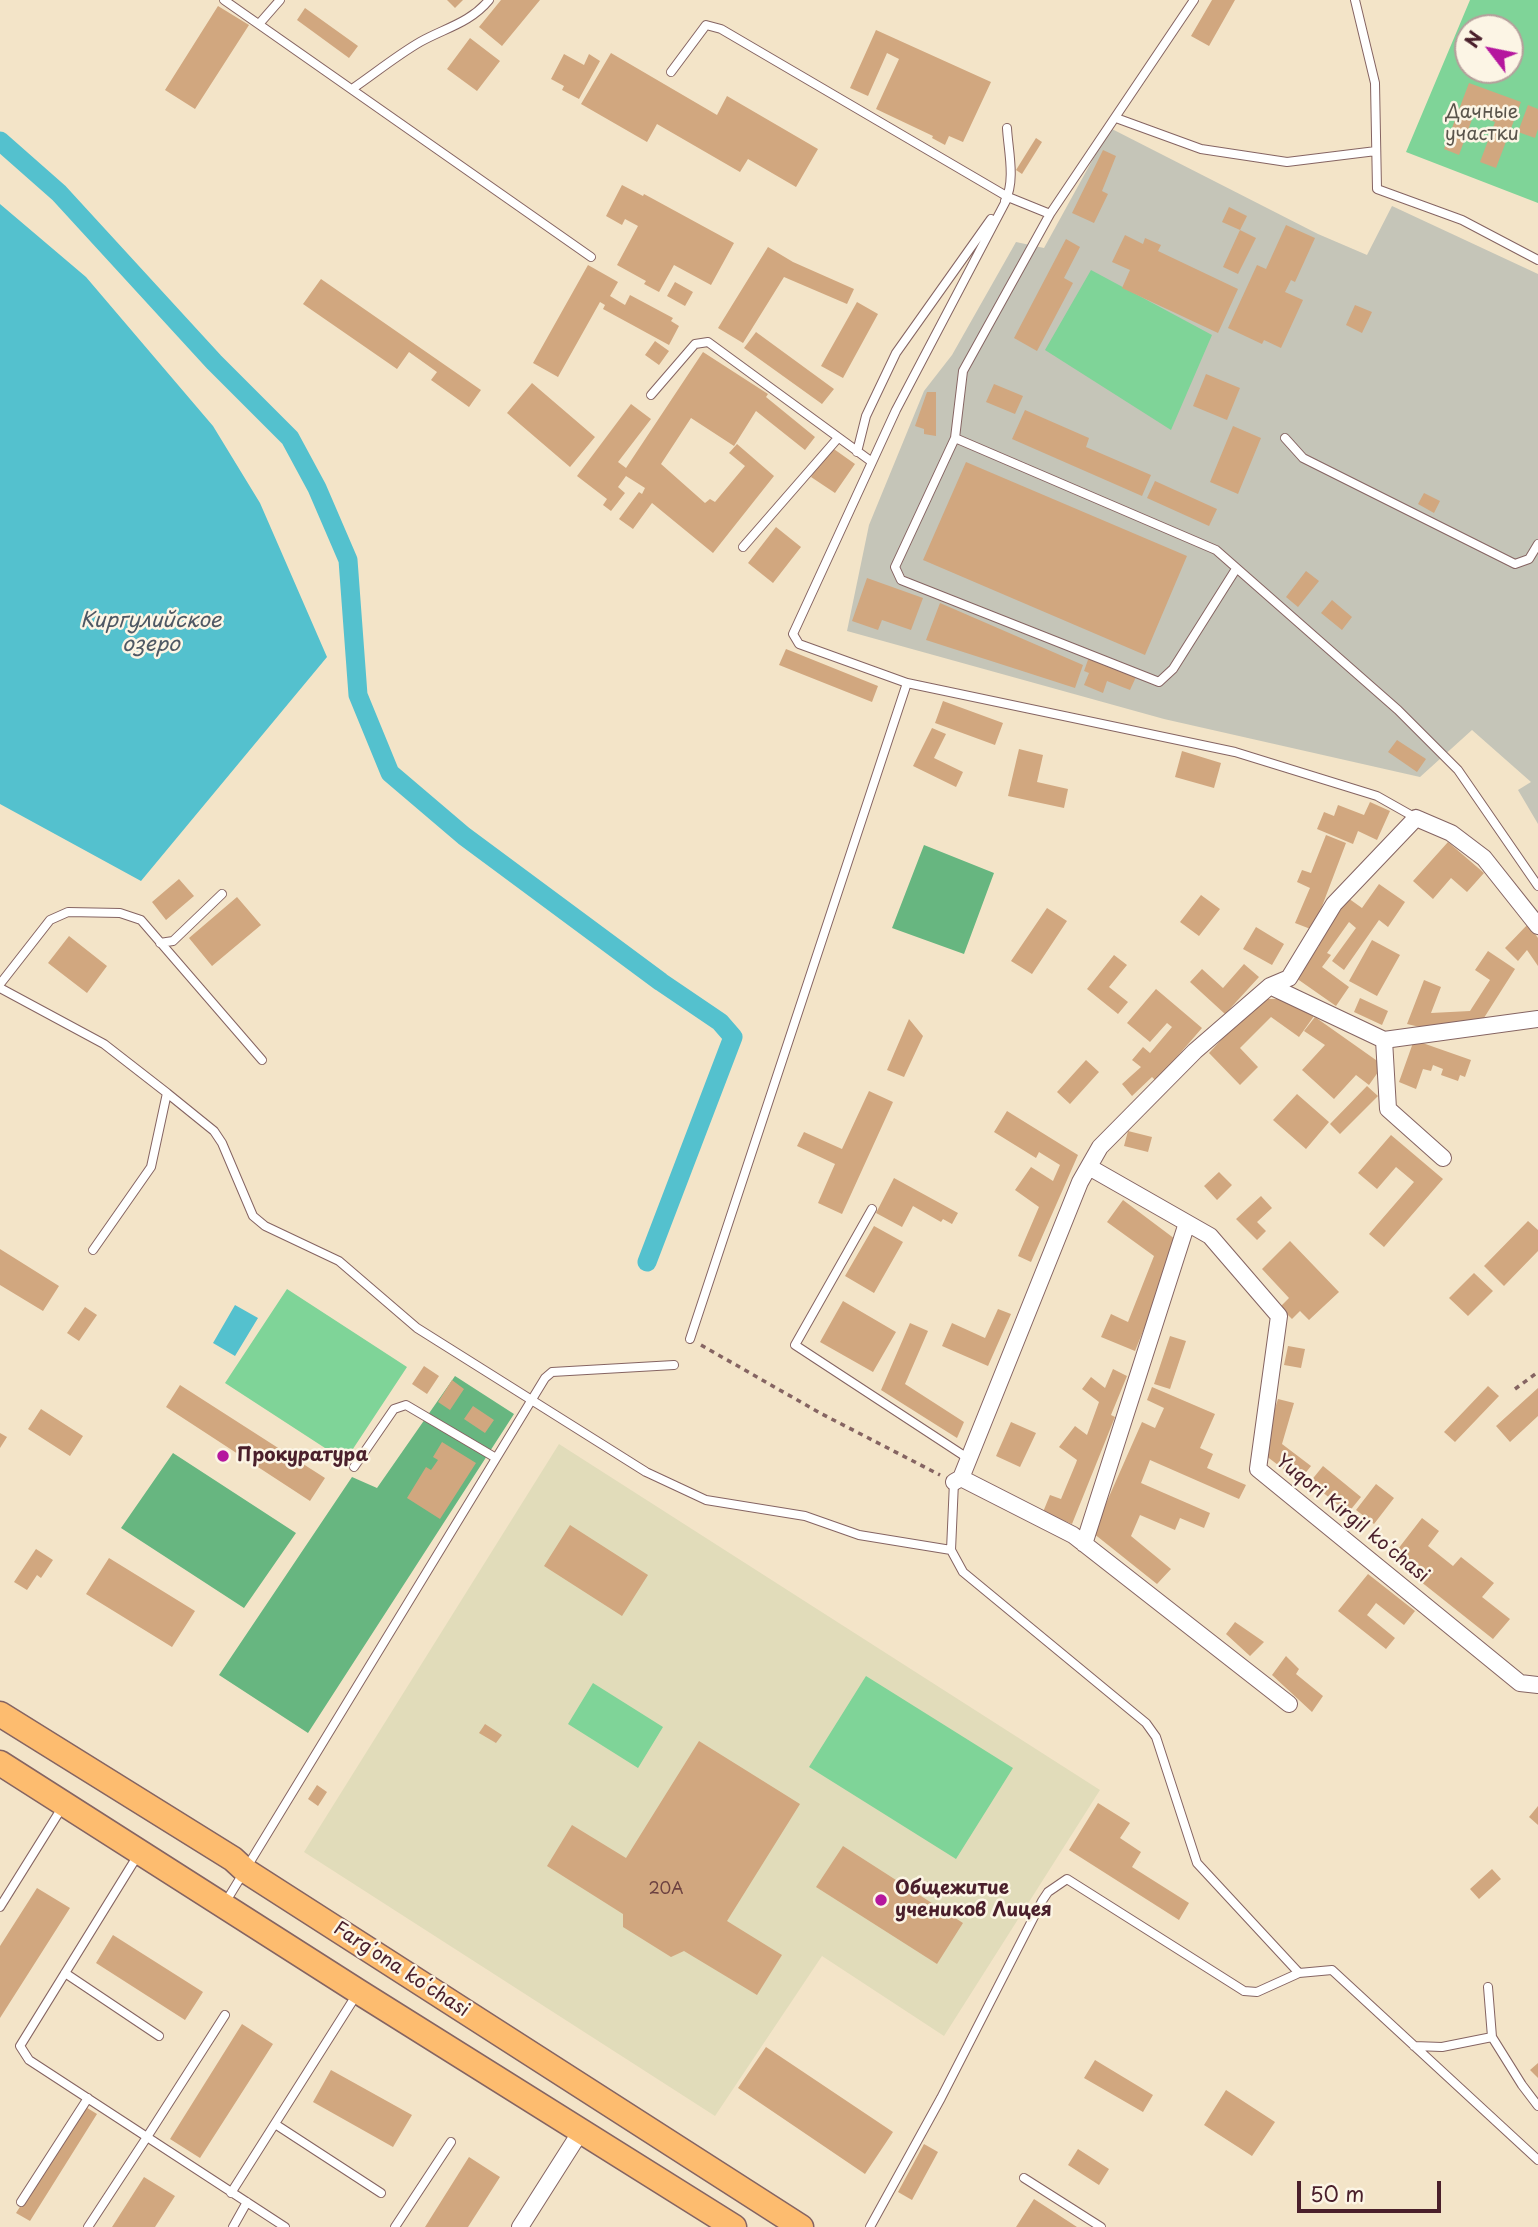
<!DOCTYPE html>
<html>
<head>
<meta charset="utf-8">
<style>
  body { margin:0 }
  #map { position:relative; width:1538px; height:2227px; overflow:hidden; background:#f3e4c8; font-family:"Playpen Sans",sans-serif }
  canvas { display:block }
  .north { position:absolute; left:1454px; top:14px; width:70px; height:70px; box-sizing:border-box; background:#fcf5e5; border:2px solid #b59f9b; border-radius:50%; rotate:302deg; font-size:19px; font-weight:700; line-height:28px; text-align:center; color:#4a1f2b }
  .north::after { content:''; display:block; margin:auto; width:24px; height:32px; background:#b5179e; clip-path:polygon(50% 0,100% 100%,50% 72%,0 100%) }
  .scale { position:absolute; left:1297px; top:2181px; width:144px; height:32px; box-sizing:border-box; border:4px solid #4a1f2b; border-top:0; padding-left:9px; font-size:21px; line-height:24px; white-space:nowrap; color:#4a1f2b; -webkit-text-stroke:5px #fcf5e5; paint-order:stroke }
</style>
</head>
<body>
<div id="map">
<canvas width="1538" height="2227"></canvas>
<div class="north">N</div>
<div class="scale">50 m</div>
</div>
<script>
const ctx = document.querySelector('canvas').getContext('2d');
ctx.lineJoin = 'round';
function fillPath(path, color) { ctx.fillStyle = color; ctx.fill(path, 'evenodd'); }
function strokePath(path, color, width, dash) { ctx.strokeStyle = color; ctx.lineWidth = width; ctx.lineCap = dash ? 'butt' : 'round'; ctx.setLineDash(dash || []); ctx.stroke(path); }
function drawText(font, color, halo, rows, align = 'center') {
  ctx.font = font + ' "Playpen Sans",sans-serif'; ctx.lineWidth = 5; ctx.setLineDash([]); ctx.textBaseline = 'middle'; ctx.strokeStyle = halo; ctx.fillStyle = color; for (const [text, x, y, turn = 0] of rows) {
    ctx.save(); ctx.translate(x, y); ctx.rotate((+turn || 0) * Math.PI / 180); ctx.textAlign = isNaN(turn) ? turn : align; if (halo) ctx.strokeText(text, 0, 0); ctx.fillText(text, 0, 0); ctx.restore();
  }
}
fillPath(new Path2D(`
  M 559,1444 L 1100,1790 L 944,2036 L 822,1956 L 715,2116 L 304,1852 Z`), '#e1dcba');
fillPath(new Path2D(`
  M 1110,128 L 1318,234 L 1367,255 L 1392,206 L 1538,274 L 1538,824 L 1518,790 L 1531,782 L 1472,730 L 1420,777 L 1164,719 L 847,631 L 869,525 L 924,391 L 952,355 L 1016,242 L 1044,248 Z`), '#c5c5b8');
fillPath(new Path2D(`
  M 1470,0 L 1538,0 L 1538,203 L 1406,152 ZM 1468,28 L 1510,28 L 1510,70 L 1468,70 Z
  M 1091,270 L 1212,335 L 1171,430 L 1045,350 Z
  M 287,1289 L 407,1367 L 345,1461 L 225,1383 Z
  M 866,1676 L 1013,1768 L 956,1859 L 809,1767 Z
  M 593,1683 L 663,1727 L 638,1768 L 568,1724 Z`), '#7fd498');
fillPath(new Path2D(`
  M 924,845 L 994,873 L 964,954 L 892,928 Z
  M 455,1376 L 514,1414 L 308,1733 L 219,1675 L 352,1477 L 377,1488 Z
  M 173,1453 L 296,1533 L 244,1608 L 121,1528 Z`), '#67b680');
fillPath(new Path2D(`
  M 0,204 L 86,277 L 213,426 L 260,503 L 327,657 L 141,881 L 0,804 Z
  M 235,1305 L 258,1318 L 235,1356 L 213,1343 Z`), '#54c1ce');
strokePath(new Path2D(`
  M 0,141 L 59,193 L 214,362 L 290,438 L 317,488 L 348,560 L 358,695 L 390,773 L 464,836 L 661,982 L 720,1022 L 733,1037 L 647,1262`), '#54c1ce', 19);
fillPath(new Path2D(`
  M 447,0 L 463,0 L 455,8 Z
  M 501,0 L 540,0 L 502,46 L 479,27 Z
  M 1212,0 L 1235,0 L 1209,46 L 1191,36 Z
  M 218,6 L 249,25 L 195,109 L 165,90 Z
  M 305,8 L 358,46 L 349,58 L 297,20 Z
  M 876,30 L 991,82 L 963,142 L 949,136 L 945,145 L 932,138 L 933,136 L 876,109 L 899,59 L 887,53 L 868,96 L 850,88 Z
  M 470,38 L 500,61 L 477,91 L 447,69 Z
  M 611,53 L 717,115 L 727,96 L 818,149 L 796,187 L 748,159 L 740,172 L 657,124 L 647,142 L 581,104 Z
  M 564,54 L 584,65 L 589,54 L 600,61 L 579,99 L 562,90 L 564,86 L 551,79 Z
  M 1469,83 L 1521,102 L 1496,168 L 1480,162 L 1495,122 L 1474,114 L 1459,155 L 1444,149 Z
  M 1528,105 L 1538,109 L 1538,129 L 1535,138 L 1518,132 Z
  M 1036,138 L 1042,142 L 1022,174 L 1016,170 Z
  M 1103,150 L 1116,156 L 1102,191 L 1108,194 L 1094,223 L 1072,213 Z
  M 622,185 L 643,196 L 644,194 L 734,243 L 711,285 L 674,265 L 659,292 L 644,284 L 646,281 L 617,265 L 638,226 L 625,219 L 622,225 L 606,216 Z
  M 1229,207 L 1247,216 L 1240,230 L 1222,222 Z
  M 1286,225 L 1315,238 L 1295,282 L 1291,280 L 1285,292 L 1303,300 L 1281,348 L 1264,340 L 1262,344 L 1228,328 L 1257,265 L 1266,269 Z
  M 1240,230 L 1256,238 L 1238,274 L 1223,267 Z
  M 1125,235 L 1143,244 L 1145,238 L 1161,245 L 1158,251 L 1238,289 L 1218,333 L 1122,288 L 1130,270 L 1112,262 Z
  M 1066,239 L 1080,247 L 1064,278 L 1073,283 L 1037,351 L 1014,338 Z
  M 768,247 L 793,262 L 854,289 L 847,304 L 784,277 L 743,343 L 718,328 Z
  M 588,265 L 618,282 L 610,296 L 625,305 L 630,295 L 673,318 L 671,321 L 679,326 L 669,345 L 603,309 L 605,305 L 600,302 L 558,377 L 533,363 Z
  M 321,279 L 481,390 L 469,407 L 431,380 L 437,372 L 409,352 L 397,369 L 303,304 Z
  M 675,282 L 693,292 L 685,306 L 667,296 Z
  M 857,302 L 878,314 L 843,378 L 821,366 Z
  M 1355,305 L 1372,312 L 1362,333 L 1346,325 Z
  M 756,332 L 834,389 L 822,404 L 744,348 Z
  M 655,341 L 669,351 L 659,365 L 645,355 Z
  M 703,352 L 768,394 L 766,397 L 815,437 L 805,450 L 756,411 L 734,446 L 691,418 L 661,464 L 705,503 L 710,499 L 715,502 L 745,466 L 729,453 L 737,444 L 774,476 L 713,553 L 652,503 L 633,529 L 619,519 L 639,492 L 642,494 L 645,488 L 626,476 L 618,487 L 625,493 L 611,511 L 603,505 L 607,499 L 577,476 L 631,404 L 651,419 L 618,462 L 626,468 Z
  M 1206,374 L 1240,388 L 1227,420 L 1193,406 Z
  M 532,383 L 595,437 L 570,467 L 507,413 Z
  M 994,384 L 1023,396 L 1015,414 L 986,402 Z
  M 927,392 L 936,392 L 936,436 L 924,434 L 924,429 L 915,426 Z
  M 1025,410 L 1089,438 L 1086,447 L 1151,475 L 1142,496 L 1012,439 Z
  M 1233,426 L 1261,438 L 1238,494 L 1210,482 Z
  M 831,447 L 855,464 L 835,493 L 811,477 Z
  M 966,462 L 1187,556 L 1145,655 L 923,560 Z
  M 1155,481 L 1217,509 L 1209,526 L 1147,498 Z
  M 1424,493 L 1440,501 L 1434,513 L 1418,504 Z
  M 776,527 L 801,547 L 773,583 L 748,563 Z
  M 1306,571 L 1319,581 L 1298,607 L 1286,597 Z
  M 867,578 L 923,598 L 911,630 L 882,620 L 878,630 L 852,621 Z
  M 1332,600 L 1352,617 L 1342,630 L 1321,613 Z
  M 940,603 L 1083,665 L 1075,688 L 926,640 Z
  M 786,649 L 878,686 L 872,702 L 779,665 Z
  M 1089,657 L 1136,677 L 1130,690 L 1107,681 L 1103,693 L 1084,685 L 1089,673 L 1084,671 Z
  M 943,701 L 1003,723 L 995,745 L 935,723 Z
  M 932,728 L 946,734 L 934,758 L 963,772 L 956,787 L 913,766 Z
  M 1397,740 L 1426,759 L 1417,772 L 1388,752 Z
  M 1019,749 L 1043,755 L 1037,782 L 1068,789 L 1064,808 L 1008,796 Z
  M 1182,751 L 1221,763 L 1214,788 L 1175,777 Z
  M 1370,802 L 1390,811 L 1377,840 L 1358,831 L 1353,844 L 1317,829 L 1324,812 L 1334,816 L 1338,805 L 1364,815 Z
  M 1326,835 L 1346,843 L 1313,930 L 1295,923 L 1310,888 L 1297,882 L 1302,870 L 1311,873 Z
  M 1448,842 L 1484,873 L 1467,892 L 1451,878 L 1433,899 L 1413,881 Z
  M 179,879 L 194,896 L 166,920 L 152,902 Z
  M 1379,884 L 1405,902 L 1388,927 L 1379,920 L 1344,970 L 1332,961 L 1356,928 L 1349,922 L 1327,953 L 1331,955 L 1322,967 L 1349,987 L 1336,1006 L 1296,978 L 1319,946 L 1315,944 L 1348,898 L 1362,908 Z
  M 1201,895 L 1220,909 L 1199,936 L 1180,922 Z
  M 237,897 L 261,925 L 212,966 L 189,938 Z
  M 1047,908 L 1067,921 L 1032,974 L 1011,961 Z
  M 1528,924 L 1538,938 L 1538,966 L 1527,950 L 1518,961 L 1505,948 Z
  M 1256,927 L 1284,944 L 1272,965 L 1243,949 Z
  M 69,936 L 107,966 L 87,993 L 48,963 Z
  M 1372,940 L 1400,955 L 1377,996 L 1349,981 Z
  M 1488,951 L 1515,969 L 1482,1021 L 1424,1028 L 1407,1024 L 1424,980 L 1441,987 L 1431,1013 L 1470,1011 L 1490,980 L 1475,970 Z
  M 1114,955 L 1127,965 L 1109,987 L 1128,1002 L 1118,1014 L 1087,989 Z
  M 1244,964 L 1259,977 L 1225,1014 L 1190,982 L 1202,969 L 1223,988 Z
  M 1156,989 L 1202,1028 L 1156,1081 L 1152,1077 L 1132,1096 L 1122,1084 L 1141,1067 L 1132,1060 L 1143,1047 L 1150,1053 L 1172,1027 L 1167,1023 L 1150,1042 L 1127,1023 Z
  M 1360,998 L 1388,1011 L 1382,1025 L 1354,1012 Z
  M 1259,999 L 1286,999 L 1314,1016 L 1299,1037 L 1271,1017 L 1240,1048 L 1258,1067 L 1240,1085 L 1209,1053 Z
  M 1315,1017 L 1383,1065 L 1369,1085 L 1356,1075 L 1334,1099 L 1302,1070 L 1325,1045 L 1304,1031 Z
  M 909,1019 L 923,1036 L 904,1077 L 887,1070 Z
  M 1414,1040 L 1471,1060 L 1465,1077 L 1460,1075 L 1458,1081 L 1441,1075 L 1443,1069 L 1433,1065 L 1431,1071 L 1423,1069 L 1416,1089 L 1399,1082 Z
  M 1086,1060 L 1099,1072 L 1070,1104 L 1057,1092 Z
  M 1367,1086 L 1378,1096 L 1340,1134 L 1330,1124 Z
  M 869,1091 L 893,1102 L 842,1214 L 818,1203 L 835,1164 L 797,1146 L 804,1132 L 842,1149 Z
  M 1297,1094 L 1329,1122 L 1306,1149 L 1273,1120 Z
  M 1007,1111 L 1078,1155 L 1031,1262 L 1018,1256 L 1039,1207 L 1015,1190 L 1031,1167 L 1053,1181 L 1060,1165 L 1039,1152 L 1036,1158 L 994,1132 Z
  M 1128,1131 L 1152,1137 L 1148,1152 L 1124,1146 Z
  M 1391,1135 L 1443,1179 L 1384,1247 L 1369,1234 L 1414,1182 L 1396,1167 L 1377,1189 L 1358,1173 Z
  M 1219,1172 L 1232,1185 L 1217,1200 L 1204,1186 Z
  M 894,1178 L 958,1213 L 952,1224 L 943,1219 L 941,1222 L 913,1206 L 902,1227 L 876,1213 Z
  M 1261,1196 L 1272,1208 L 1257,1222 L 1266,1231 L 1257,1240 L 1236,1219 Z
  M 1123,1200 L 1179,1242 L 1135,1351 L 1101,1337 L 1111,1314 L 1128,1322 L 1154,1256 L 1107,1222 Z
  M 1528,1221 L 1538,1230 L 1538,1251 L 1504,1286 L 1484,1266 Z
  M 874,1226 L 903,1242 L 874,1293 L 845,1276 Z
  M 1290,1241 L 1339,1292 L 1309,1320 L 1300,1311 L 1292,1319 L 1280,1307 L 1289,1298 L 1262,1269 Z
  M 0,1249 L 59,1286 L 43,1311 L 0,1285 Z
  M 1474,1273 L 1493,1291 L 1468,1316 L 1449,1298 Z
  M 843,1301 L 896,1332 L 873,1372 L 820,1342 Z
  M 85,1307 L 97,1315 L 79,1341 L 67,1333 Z
  M 998,1309 L 1011,1314 L 988,1366 L 942,1346 L 952,1323 L 985,1338 Z
  M 910,1323 L 928,1331 L 905,1384 L 964,1422 L 957,1438 L 881,1390 Z
  M 1170,1336 L 1186,1341 L 1170,1389 L 1154,1384 Z
  M 1288,1346 L 1305,1349 L 1301,1368 L 1284,1365 Z
  M 424,1366 L 439,1376 L 427,1394 L 412,1384 Z
  M 1113,1369 L 1127,1376 L 1111,1415 L 1115,1417 L 1072,1524 L 1043,1512 L 1050,1495 L 1061,1499 L 1076,1463 L 1077,1460 L 1059,1447 L 1075,1426 L 1087,1435 L 1099,1402 L 1082,1389 L 1091,1377 L 1105,1388 Z
  M 452,1380 L 464,1389 L 450,1410 L 438,1402 Z
  M 180,1385 L 325,1478 L 310,1501 L 166,1407 Z
  M 1488,1386 L 1499,1396 L 1455,1442 L 1444,1432 Z
  M 1152,1387 L 1215,1414 L 1200,1448 L 1213,1454 L 1207,1468 L 1246,1485 L 1239,1499 L 1150,1460 L 1141,1483 L 1210,1513 L 1204,1528 L 1180,1518 L 1175,1530 L 1140,1515 L 1131,1536 L 1171,1569 L 1157,1584 L 1093,1533 L 1142,1422 L 1155,1428 L 1164,1408 L 1147,1400 Z
  M 1538,1388 L 1538,1416 L 1510,1442 L 1496,1426 Z
  M 1278,1399 L 1294,1403 L 1282,1444 L 1311,1466 L 1299,1481 L 1261,1452 Z
  M 473,1406 L 494,1420 L 485,1433 L 464,1419 Z
  M 41,1409 L 83,1436 L 70,1456 L 28,1429 Z
  M 1011,1422 L 1036,1433 L 1020,1467 L 996,1456 Z
  M 0,1433 L 7,1437 L 0,1448 Z
  M 442,1442 L 476,1463 L 440,1519 L 407,1498 L 426,1467 L 431,1470 L 438,1460 L 433,1457 Z
  M 1323,1466 L 1361,1497 L 1348,1513 L 1310,1482 Z
  M 1376,1484 L 1394,1498 L 1374,1524 L 1356,1510 Z
  M 1422,1518 L 1439,1531 L 1428,1546 L 1453,1566 L 1461,1557 L 1494,1583 L 1482,1597 L 1510,1619 L 1493,1639 L 1391,1558 Z
  M 570,1525 L 648,1575 L 622,1616 L 544,1566 Z
  M 36,1549 L 53,1560 L 41,1578 L 37,1575 L 27,1590 L 14,1582 Z
  M 109,1558 L 195,1611 L 172,1647 L 86,1594 Z
  M 1368,1574 L 1415,1611 L 1404,1625 L 1376,1603 L 1367,1615 L 1395,1638 L 1386,1649 L 1338,1611 Z
  M 1235,1622 L 1264,1642 L 1250,1656 L 1226,1634 Z
  M 1286,1656 L 1299,1669 L 1296,1674 L 1323,1696 L 1312,1712 L 1272,1675 Z
  M 485,1724 L 502,1735 L 496,1743 L 479,1733 Z
  M 699,1741 L 800,1804 L 727,1921 L 782,1955 L 757,1995 L 684,1951 L 671,1957 L 623,1927 L 623,1914 L 547,1866 L 572,1825 L 626,1858 Z
  M 317,1785 L 327,1792 L 318,1806 L 308,1799 Z
  M 1098,1803 L 1130,1823 L 1120,1838 L 1141,1852 L 1132,1867 L 1189,1903 L 1179,1920 L 1069,1850 Z
  M 1538,1806 L 1538,1825 L 1529,1817 Z
  M 843,1846 L 963,1923 L 937,1964 L 816,1887 Z
  M 1492,1869 L 1501,1879 L 1479,1899 L 1470,1889 Z
  M 37,1888 L 70,1908 L 0,2018 L 0,1946 Z
  M 113,1935 L 203,1992 L 185,2020 L 96,1963 Z
  M 242,2024 L 273,2044 L 200,2158 L 170,2139 Z
  M 766,2047 L 893,2132 L 865,2174 L 738,2088 Z
  M 1095,2060 L 1153,2095 L 1143,2112 L 1084,2078 Z
  M 1538,2063 L 1538,2078 L 1530,2070 Z
  M 331,2070 L 412,2115 L 393,2147 L 313,2102 Z
  M 1226,2090 L 1275,2122 L 1252,2156 L 1204,2125 Z
  M 84,2106 L 97,2114 L 30,2221 L 16,2213 Z
  M 924,2144 L 938,2152 L 912,2200 L 898,2192 Z
  M 1078,2149 L 1109,2169 L 1099,2185 L 1068,2165 Z
  M 469,2157 L 500,2177 L 468,2227 L 425,2227 Z
  M 144,2177 L 175,2196 L 155,2227 L 112,2227 Z
  M 1034,2199 L 1077,2227 L 1016,2227 Z`), '#d1a77f');
const lane = new Path2D(`
  M 224,0 L 591,257
  M 1355,0 L 1375,83 L 1377,189 L 1462,220 L 1538,260
  M 259,24 L 280,0
  M 671,72 L 706,25 L 721,29 L 1008,197
  M 352,89 C 374,74 396,56 420,42 C 445,28 470,23 489,0
  M 1116,118 L 1201,149 L 1287,162 L 1376,151
  M 1005,201 C 1016,181 1008,149 1007,128
  M 1050,214 L 963,371 L 955,438 L 895,567 L 901,580 L 1159,682 L 1173,669 L 1236,569
  M 651,395 L 695,344 L 708,342 L 872,462
  M 955,438 L 1216,550 L 1398,710 L 1458,770 L 1538,886
  M 1285,438 L 1303,458 L 1515,564 L 1529,559 L 1538,544
  M 857,452 L 866,416 L 896,353 L 991,219
  M 743,547 L 838,438
  M 907,683 L 1235,752 L 1377,796 L 1416,818
  M 160,943 L 173,941 L 222,894
  M 0,984 L 50,920 L 68,912 L 120,913 L 141,920 L 262,1060
  M 0,988 L 104,1044 L 167,1093 L 151,1167 L 93,1250
  M 167,1093 L 214,1131 L 222,1143 L 253,1216 L 265,1226 L 339,1261 L 417,1328 L 646,1472 L 706,1500 L 805,1516 L 859,1535 L 951,1550
  M 872,1209 L 795,1345 L 969,1459
  M 690,1339 L 907,683 L 799,644 L 793,634 L 896,410 L 1008,197 L 1050,214 L 1194,0
  M 354,1467 L 394,1409 L 406,1405 L 496,1458
  M 954,1482 L 951,1550 L 963,1572 L 1146,1723 L 1156,1737 L 1197,1863 L 1299,1973
  M 138,1855 L 20,2046 L 29,2060 L 147,2137 L 225,2015
  M 225,1903 L 545,1378 L 552,1372 L 674,1365
  M 0,1907 L 63,1806
  M 65,1973 L 159,2036
  M 1488,1987 L 1492,2037 L 1522,2085 L 1538,2106
  M 1414,2046 L 1442,2047 L 1492,2037
  M 275,2124 L 381,2193
  M 1024,2178 L 1101,2227
  M 231,2193 L 357,1994
  M 21,2202 L 88,2098
  M 88,2227 L 147,2137 L 285,2227
  M 233,2227 L 247,2202
  M 395,2227 L 451,2142
  M 870,2227 L 941,2098 L 1042,1901 L 1048,1892 L 1067,1879 L 1244,1991 L 1257,1992 L 1299,1973 L 1332,1970 L 1538,2160`);
const street = new Path2D(`
  M 1270,986 L 1384,1040 L 1538,1019
  M 1384,1040 L 1388,1109 L 1443,1158
  M 1089,1167 L 1210,1236 L 1279,1316 L 1258,1469 L 1520,1683 L 1538,1685
  M 961,1478 L 1073,1535 L 1289,1704
  M 954,1482 L 961,1478 L 1080,1182 L 1100,1147 L 1195,1051 L 1270,986 L 1289,978 L 1334,904 L 1416,818 L 1451,833 L 1484,858 L 1538,926
  M 1084,1544 L 1187,1223
  M 520,2227 L 581,2131`);
const primary = new Path2D(`
  M 0,1714 L 233,1859 L 246,1871 L 801,2227
  M 0,1763 L 359,1992 L 734,2227`);
strokePath(lane, '#856462', 10);
strokePath(street, '#856462', 18);
strokePath(primary, '#856462', 27);
strokePath(new Path2D(`
  M 701,1345 L 820,1413 L 940,1475
  M 1515,1389 L 1538,1372`), '#856462', 3.5, [5, 5]);
strokePath(lane, '#fff', 8);
strokePath(street, '#fff', 16);
strokePath(primary, '#fdbc6f', 24);
for (const [x, y, r, color] of [
  [223,1456,7,"#b5179e"],
  [881,1900,7,"#b5179e"]
]) { const dot = new Path2D(); dot.arc(x, y, r, 0, 2 * Math.PI); ctx.fillStyle = color; ctx.fill(dot); strokePath(dot, '#fcf5e5', 2.5); }
drawText('16px', '#6c4140', null, [
  ["20А",666,1890]
]);
drawText('19px', '#5a554c', '#fcf5e5', [
  ["Дачные",1482,113],
  ["участки",1482,135]
]);
drawText('bold 19px', '#4a1f2b', '#fcf5e5', [
  ["Прокуратура",237,1456],
  ["Общежитие",895,1889],
  ["учеников Лицея",895,1911]
], 'left');
drawText('19px', '#4a1f2b', '#fcf5e5', [
  ["Yuqori Kirgil koʻchasi",1352,1519,39],
  ["Fargʻona koʻchasi",401,1970,33]
]);
drawText('italic 21px', '#4e5864', '#fcf5e5', [
  ["Киргулийское",151,621],
  ["озеро",151,645]
]);
</script>
</body>
</html>
